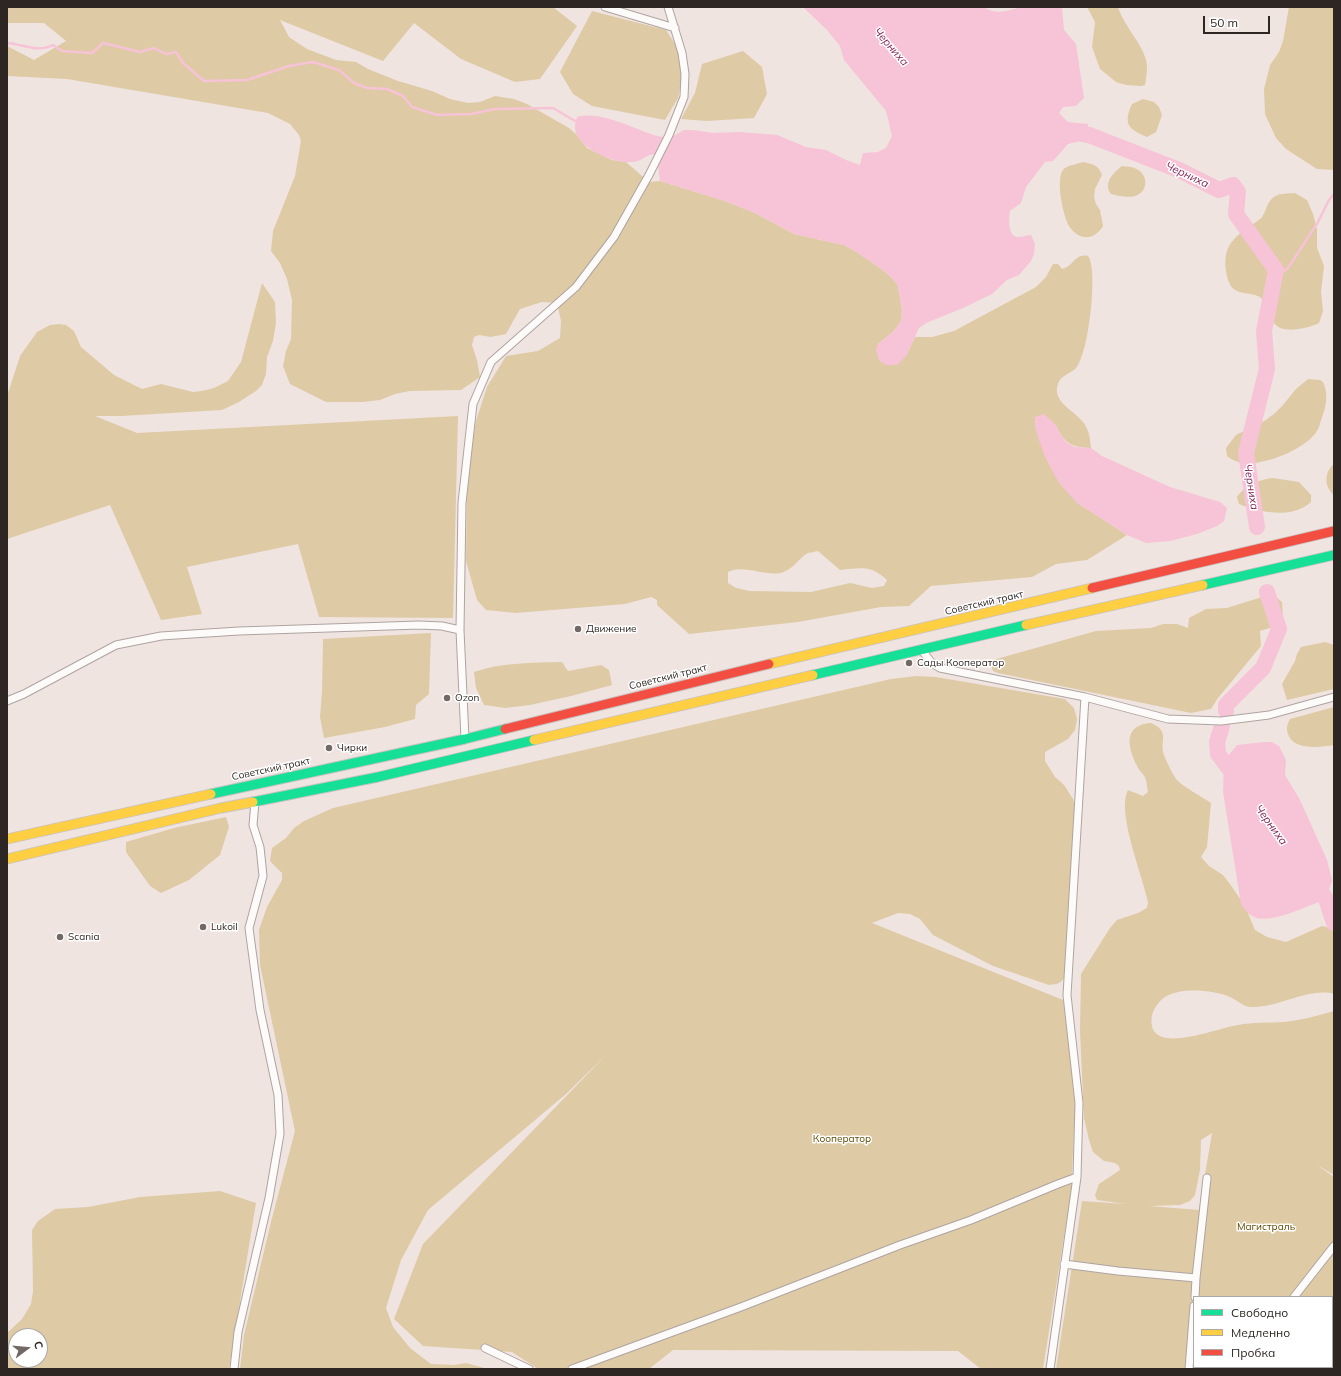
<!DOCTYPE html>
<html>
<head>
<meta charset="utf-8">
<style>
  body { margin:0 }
  #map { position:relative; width:1341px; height:1376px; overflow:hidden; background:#f0e4e0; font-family:Mulish,sans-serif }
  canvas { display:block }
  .frame { position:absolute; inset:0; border:8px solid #2e2623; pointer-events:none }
  .legend { position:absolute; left:1193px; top:1296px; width:140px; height:72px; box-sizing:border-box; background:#fff; border:1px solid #aba8a7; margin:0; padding:5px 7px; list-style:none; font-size:12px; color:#2e2623 }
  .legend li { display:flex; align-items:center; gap:8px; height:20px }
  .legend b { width:20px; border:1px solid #aba8a7 }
  .north { position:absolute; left:8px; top:1328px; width:40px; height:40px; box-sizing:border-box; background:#fff; border:1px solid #aba8a7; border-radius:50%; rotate:74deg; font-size:11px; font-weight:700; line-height:16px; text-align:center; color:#2e2623 }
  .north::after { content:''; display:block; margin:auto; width:14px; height:18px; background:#726865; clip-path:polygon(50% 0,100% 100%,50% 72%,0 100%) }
  .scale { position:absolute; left:1203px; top:16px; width:67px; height:18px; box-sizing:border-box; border:2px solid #2e2623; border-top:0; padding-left:5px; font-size:12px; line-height:14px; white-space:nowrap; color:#2e2623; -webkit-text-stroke:3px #fff; paint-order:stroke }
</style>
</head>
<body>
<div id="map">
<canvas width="1341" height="1376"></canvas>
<div class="frame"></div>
<ul class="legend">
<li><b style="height:5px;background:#16e098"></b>Свободно</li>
<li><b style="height:5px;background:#ffcf43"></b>Медленно</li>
<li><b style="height:5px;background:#f24e42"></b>Пробка</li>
</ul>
<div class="north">С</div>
<div class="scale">50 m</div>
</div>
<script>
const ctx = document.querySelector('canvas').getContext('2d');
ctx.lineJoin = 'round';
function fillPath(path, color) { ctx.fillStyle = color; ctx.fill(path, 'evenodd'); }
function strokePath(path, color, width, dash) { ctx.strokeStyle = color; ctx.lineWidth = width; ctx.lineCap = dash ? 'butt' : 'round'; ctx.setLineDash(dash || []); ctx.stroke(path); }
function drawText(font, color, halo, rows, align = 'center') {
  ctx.font = font + ' Mulish,sans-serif'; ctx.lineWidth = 3; ctx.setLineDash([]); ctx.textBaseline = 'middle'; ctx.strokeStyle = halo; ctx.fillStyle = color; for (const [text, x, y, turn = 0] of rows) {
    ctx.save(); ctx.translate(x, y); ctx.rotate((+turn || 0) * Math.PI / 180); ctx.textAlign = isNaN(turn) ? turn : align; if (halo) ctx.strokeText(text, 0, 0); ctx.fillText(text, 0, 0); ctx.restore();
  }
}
fillPath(new Path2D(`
  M 7,7 L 553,7 L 577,26 L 540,79 L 515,82 L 461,59 L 414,23 L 383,61 L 280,20 L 289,37 L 307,49 L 336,60 L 356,62 L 368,69 L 398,81 L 432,91 L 450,99 L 468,103 L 480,102 L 495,96 L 514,99 L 527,104 L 569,128 L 577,135 L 587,148 L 612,160 L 626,162 L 649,182 L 660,181 L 725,201 L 755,213 L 794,234 L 844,245 L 855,251 L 883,270 L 892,278 L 898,286 L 902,310 L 901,321 L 894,331 L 878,344 L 906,356 L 915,337 L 932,337 L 954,331 L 1036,287 L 1046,277 L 1053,264 L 1058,264 L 1062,269 C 1073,267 1075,253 1088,256 C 1098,269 1089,342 1081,358 C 1080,361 1078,366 1075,369 C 1068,375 1061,375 1058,384 C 1051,403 1078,412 1085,425 C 1090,433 1090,440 1091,448 C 1069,447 1065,443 1055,424 L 1076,502 L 1127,535 L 1087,560 L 1056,564 L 1032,577 L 931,586 L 909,606 L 881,607 L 798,622 L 689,634 L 657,605 L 657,600 L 651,597 L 625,604 L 516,613 L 486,610 L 477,600 L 466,561 L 467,489 L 472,444 L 476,421 L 487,387 L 506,356 L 538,351 L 560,338 L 561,321 L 557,303 L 542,302 L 520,309 L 506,334 L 491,337 L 479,335 L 474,337 L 472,345 L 477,360 L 480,377 L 461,390 L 410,391 L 395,394 L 380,400 L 362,402 L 326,402 L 290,384 L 283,366 L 286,351 L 291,339 L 292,300 L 287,279 L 280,263 L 271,251 L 273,231 L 295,176 L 301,141 L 299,135 L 290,124 L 268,113 L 67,79 L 7,76 L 7,46 L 34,60 L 66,41 L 44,23 L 7,23 ZM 818,551 L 840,570 C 861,568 871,565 887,580 L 884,586 L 872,588 L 850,583 L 811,592 L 750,591 L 736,588 L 728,583 L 728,572 C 744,564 763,576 781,573 C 792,570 798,560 806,554 C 810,552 815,552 818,551 Z
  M 1087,7 L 1118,7 C 1124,27 1146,47 1147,66 C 1147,72 1146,79 1145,85 L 1141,86 L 1126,85 L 1116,82 L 1100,69 L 1092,47 L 1095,22 Z
  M 1289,7 L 1334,7 L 1334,170 L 1317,169 L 1286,149 L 1276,138 L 1265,114 L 1264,89 L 1270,65 L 1279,52 L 1283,41 Z
  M 592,11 L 666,30 L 679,50 L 683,73 L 678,98 L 665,120 L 592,106 L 573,94 L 560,72 Z
  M 743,51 L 762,67 L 767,94 L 754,118 L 707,121 L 681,119 L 695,93 L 702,64 Z
  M 1143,99 L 1154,102 L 1159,107 L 1162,115 L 1156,132 L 1147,137 C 1128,129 1123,124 1132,104 Z
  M 1083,162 C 1092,164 1099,165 1102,175 L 1095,189 L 1094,197 L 1096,204 L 1100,210 L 1103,226 C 1094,241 1079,241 1069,226 C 1063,216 1054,175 1065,168 C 1070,165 1078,164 1083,162 Z
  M 1122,166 C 1126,167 1131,166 1134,168 C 1149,173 1149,192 1135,196 C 1127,198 1119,196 1111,194 C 1103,183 1113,173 1122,166 Z
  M 1295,193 L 1307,200 L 1313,214 L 1317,229 L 1317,248 L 1324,266 L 1321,292 L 1323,311 L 1319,323 C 1309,328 1282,335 1274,323 C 1270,316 1266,303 1261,298 C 1254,292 1243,295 1235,290 C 1229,286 1227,277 1226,271 C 1222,241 1239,235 1260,219 C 1263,217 1264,213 1266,209 C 1272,193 1279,194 1295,193 Z
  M 262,283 L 275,302 L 276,323 L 273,341 L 267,357 L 266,374 L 262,385 L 256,391 L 239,402 L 222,410 L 121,416 L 95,416 L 137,433 L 458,416 L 453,618 L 319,617 L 298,544 L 187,567 L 202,614 L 161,620 L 110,505 L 7,539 L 7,394 L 9,390 L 20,356 L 37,332 L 50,325 L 59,324 L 66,325 L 74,331 L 81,347 L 114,375 L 142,389 L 161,384 L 193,392 L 202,391 L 214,388 L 228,381 L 241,362 Z
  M 1308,379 L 1320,380 L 1323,382 C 1329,395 1326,407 1321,420 C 1320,424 1319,428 1317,431 C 1306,449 1264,466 1243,463 C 1237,462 1232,460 1227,456 L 1226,448 L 1236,435 L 1266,420 L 1275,413 L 1283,405 L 1296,389 Z
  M 1334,464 L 1334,495 C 1324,487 1324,472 1334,464 Z
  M 1273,478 L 1299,482 L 1311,495 L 1311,502 C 1293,519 1260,513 1239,504 L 1237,497 C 1246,484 1258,480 1273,478 Z
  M 1262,597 L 1277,598 L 1282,602 C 1284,626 1282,624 1260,631 L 1261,646 L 1218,698 L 1211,709 L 1191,713 L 998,673 L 993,671 L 991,665 L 993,660 L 1096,631 L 1151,628 L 1163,624 L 1177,624 L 1188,628 L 1189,618 L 1206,609 L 1227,608 Z
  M 431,633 L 429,694 L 416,705 L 415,719 L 385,727 L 324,738 L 320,717 L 322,692 L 323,639 Z
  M 1325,642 L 1334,645 L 1334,689 L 1287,700 L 1282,684 L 1295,661 L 1297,654 L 1301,647 Z
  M 562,662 L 568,671 L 601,665 L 609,670 L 612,685 L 571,696 L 530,705 L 505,708 L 484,705 L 476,688 L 474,672 C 503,662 532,663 562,662 Z
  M 916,676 L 936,677 L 1065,699 L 1074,708 L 1077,719 L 1075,730 L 1068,739 L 1045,752 L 1045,761 L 1055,777 L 1064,785 L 1073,799 L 1078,816 L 1066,974 C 1062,983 1059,984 1049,985 L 993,966 L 933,935 L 920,919 L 910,914 L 898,913 L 872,923 L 1063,1000 L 1076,1091 L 1071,1192 L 1043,1369 L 981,1369 L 958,1351 L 673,1350 L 649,1369 L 538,1369 L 512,1352 L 423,1346 L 394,1319 L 423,1244 L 607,1054 L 566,1094 L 428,1210 L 401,1260 L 386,1308 L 393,1327 L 410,1348 L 431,1364 L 454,1365 L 466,1363 L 488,1369 L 240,1369 L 244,1335 L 271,1222 L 295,1131 L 260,965 L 259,930 L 267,907 L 282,880 L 282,873 L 270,861 L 272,848 L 286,838 L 294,828 L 304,821 L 333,808 L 891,679 Z
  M 1334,707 L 1334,745 C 1321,747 1293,751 1288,734 C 1286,728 1287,725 1290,719 Z
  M 1151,723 C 1171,732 1159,740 1164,755 C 1166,760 1173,776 1177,780 C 1182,786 1204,798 1211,803 L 1207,847 L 1201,857 L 1209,866 L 1223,875 L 1230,884 L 1245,906 L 1255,930 L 1267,937 L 1286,942 L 1322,926 L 1334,929 L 1334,994 C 1311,987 1279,1007 1254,1007 C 1244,1008 1239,1001 1230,997 C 1213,990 1181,987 1165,997 C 1160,1000 1158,1004 1155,1008 C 1151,1014 1150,1025 1154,1031 C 1166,1050 1221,1027 1238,1025 C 1253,1022 1269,1023 1284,1022 C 1301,1020 1317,1016 1334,1011 L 1334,1175 L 1317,1165 L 1334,1177 L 1334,1369 L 1056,1369 L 1082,1201 L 1126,1204 L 1097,1200 L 1095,1195 L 1099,1184 L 1120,1170 L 1119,1166 L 1115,1163 L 1104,1161 L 1093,1152 L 1089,1140 L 1084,1118 L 1080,1031 L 1081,974 L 1110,928 L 1117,920 L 1138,913 L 1147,908 L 1148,902 C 1143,876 1116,812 1128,790 L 1143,796 L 1148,792 C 1147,788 1147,782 1145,777 C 1142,773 1138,769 1136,764 C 1127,745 1124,725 1151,723 ZM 1212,1133 L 1199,1210 L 1149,1206 L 1180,1205 L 1190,1201 L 1195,1195 L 1200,1170 L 1201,1140 ZM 1194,1297 L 1332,1297 L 1332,1367 L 1194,1367 Z
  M 226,817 L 229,827 L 220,855 L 189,880 L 161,893 L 150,886 L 126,852 L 126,842 L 174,828 Z
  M 220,1191 L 256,1203 L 229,1369 L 7,1369 L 7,1333 L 22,1319 L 31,1304 L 33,1291 L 32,1230 L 38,1221 L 55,1209 L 88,1207 L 140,1197 ZM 16,1336 L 40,1336 L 40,1360 L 16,1360 Z`), '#decaa5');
fillPath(new Path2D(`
  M 803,7 L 983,7 C 1000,16 1007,10 1023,7 C 1036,5 1050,7 1062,7 L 1064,30 L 1076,44 L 1084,98 L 1076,106 L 1063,107 L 1059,113 L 1068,122 L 1088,124 L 1089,135 L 1084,140 L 1068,144 L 1053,161 L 1045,162 L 1026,187 L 1021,203 L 1010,211 C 1009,219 1007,236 1018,237 C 1023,237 1027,235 1031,235 L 1035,244 L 1034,254 L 1031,261 L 1019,275 L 1007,280 L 992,294 L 963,308 L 926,323 L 919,328 L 906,356 L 897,365 L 886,365 L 881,362 L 879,360 L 876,350 L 878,344 L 894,331 L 901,321 L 902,310 L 898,286 L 892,278 L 883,270 L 855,251 L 844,245 L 794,234 L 755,213 L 725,201 L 660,181 L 658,166 L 659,157 L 658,155 C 649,152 646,158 638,161 C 635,162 630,162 626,162 C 610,162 573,145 575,126 C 575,123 577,120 577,117 C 599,111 628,126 648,133 C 655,136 662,137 670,138 L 684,130 L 693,130 L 713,133 L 740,132 L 777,135 L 806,147 L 826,150 L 846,160 L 860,165 L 863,153 L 878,152 L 886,148 L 892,136 L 886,111 L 844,60 L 840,46 L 827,30 Z
  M 1044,414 L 1055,424 L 1061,435 L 1067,443 L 1075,447 L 1091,448 L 1102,456 L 1170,487 L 1220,502 L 1227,508 L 1224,521 L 1217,526 L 1197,534 L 1170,541 L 1146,543 L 1127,535 L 1076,502 L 1059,483 L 1045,457 L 1039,440 L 1035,427 L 1035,417 Z
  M 1264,742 L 1272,742 L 1279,746 L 1286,760 L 1285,775 L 1300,800 L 1327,860 L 1332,880 L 1326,899 C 1310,905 1269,925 1254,917 C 1248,914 1244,909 1241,904 L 1223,792 L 1224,761 L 1237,745 Z`), '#f7c3d6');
strokePath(new Path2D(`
  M 7,43 C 23,44 38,53 53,45 L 62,51 L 92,53 L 103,43 L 140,52 L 154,48 L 166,54 L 176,52 L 183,63 L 204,81 L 247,80 L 289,66 L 313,62 L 339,70 L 354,83 L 367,88 L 387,89 L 403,96 L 412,107 L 437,115 L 471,114 L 495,109 L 553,108 L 575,121 L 580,120
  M 1274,278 L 1288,268 L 1318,222 L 1329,200 L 1334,194`), '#f7c3d6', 2.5);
strokePath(new Path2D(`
  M 1068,132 L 1089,135 L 1179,170 L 1219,190 L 1233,185 L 1238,192 L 1236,214 L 1276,270 L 1264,331 L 1267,369 L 1246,453 L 1257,527
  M 1226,711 L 1226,705 L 1263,668 L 1279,629 L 1267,592
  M 1222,726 L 1217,742 L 1218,754 L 1237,779
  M 1313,881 L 1326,899 L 1334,923`), '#f7c3d6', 16);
const street = new Path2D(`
  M 605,7 L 675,28
  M 921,649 L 931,662 L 940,668 L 1085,697 L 1168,719 L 1221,721 L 1269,715 L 1334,697
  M 7,701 L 24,694 L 116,645 L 161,636 L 239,631 L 419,625 L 442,626 L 460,630
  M 465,739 L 460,630 L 462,503 L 473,404 L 491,362 L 576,287 L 614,237 L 649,175 L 669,135 L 684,97 L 685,74 L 682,53 L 668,7
  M 1064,1264 L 1118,1271 L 1196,1278 L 1195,1297
  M 1196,1278 L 1207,1178
  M 1294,1297 L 1334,1246
  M 485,1348 L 529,1369
  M 234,1369 L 238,1332 L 269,1198 L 280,1134 L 278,1095 L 260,1010 L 249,928 L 263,876 L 260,847 L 253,825 L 255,802
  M 572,1369 L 741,1307 L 900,1245 L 971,1220 L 1058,1184 L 1077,1177
  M 1050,1369 L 1077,1177 L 1079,1103 L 1067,995 L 1085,697
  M 1189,1369 L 1194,1306
  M 1274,1369 L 1274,1367`);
const fast = new Path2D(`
  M 1203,585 L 1334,555
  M 813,675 L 1026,625
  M 211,794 L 465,739 L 505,729
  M 253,802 L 378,777 L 534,740`);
const slow = new Path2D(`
  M 1026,625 L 1203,585
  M 769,664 L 1092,588
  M 534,740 L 813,675
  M 7,839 L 211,794
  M 7,859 L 221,808 L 253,802`);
const jam = new Path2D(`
  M 1092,588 L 1334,531
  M 505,729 L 769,664`);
strokePath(street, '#ada4a0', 9);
strokePath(fast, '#c8c2c0', 11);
strokePath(slow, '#c8c2c0', 11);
strokePath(jam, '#c8c2c0', 11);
strokePath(street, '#fdfbfa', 7);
strokePath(fast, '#16e098', 9);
strokePath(slow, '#ffcf43', 9);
strokePath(jam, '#f24e42', 9);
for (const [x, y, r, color] of [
  [578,629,4,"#726865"],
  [909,663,4,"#726865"],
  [447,698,4,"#726865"],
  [329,748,4,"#726865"],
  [203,927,4,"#726865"],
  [60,937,4,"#726865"]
]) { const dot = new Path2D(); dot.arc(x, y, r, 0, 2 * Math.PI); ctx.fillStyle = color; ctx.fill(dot); strokePath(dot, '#fff', 1.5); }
drawText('10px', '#2e2623', '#fff', [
  ["Советский тракт",984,603,-13],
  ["Советский тракт",668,677,-14],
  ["Советский тракт",271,769,-12]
]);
drawText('10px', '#2e2623', '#fff', [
  ["Движение",586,629],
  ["Сады Кооператор",917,663],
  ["Ozon",455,698],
  ["Чирки",337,748],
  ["Lukoil",211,927],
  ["Scania",68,937]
], 'left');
drawText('10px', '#614a04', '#fff', [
  ["Кооператор",842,1139],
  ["Магистраль",1266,1227]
]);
drawText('italic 11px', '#7f1f53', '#fff', [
  ["Черниха",891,47,49],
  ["Черниха",1187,175,25],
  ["Черниха",1251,487,81],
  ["Черниха",1271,825,54]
]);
</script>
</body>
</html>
